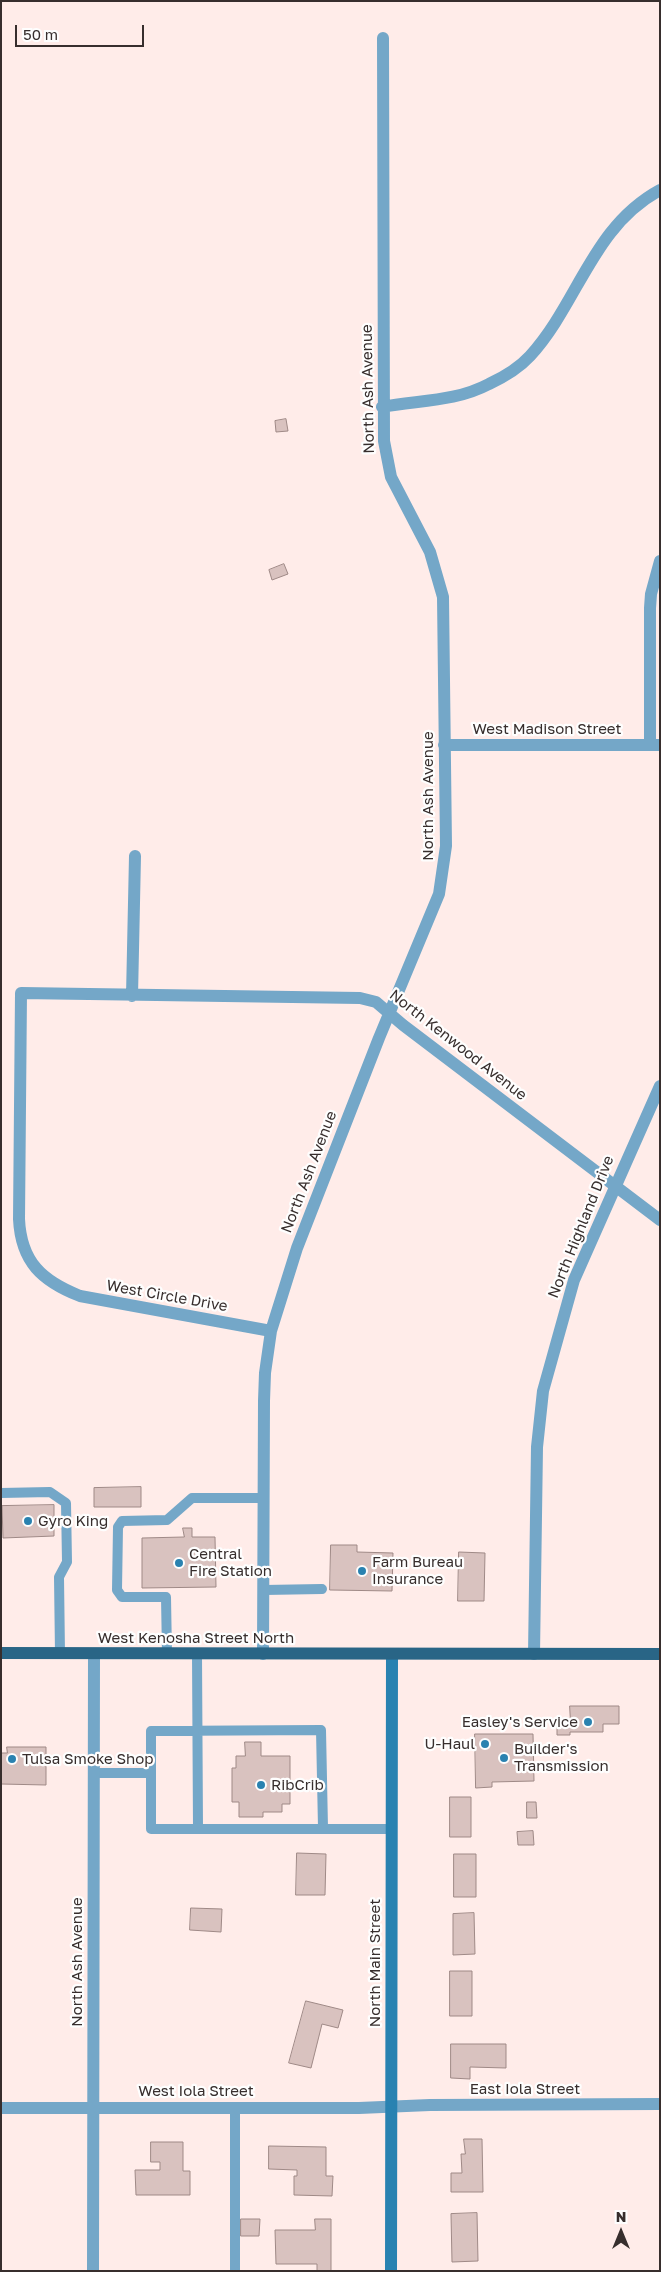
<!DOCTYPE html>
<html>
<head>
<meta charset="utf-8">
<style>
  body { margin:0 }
  #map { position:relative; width:661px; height:2272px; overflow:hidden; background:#ffece9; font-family:"Golos Text",sans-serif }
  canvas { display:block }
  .frame { position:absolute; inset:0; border:2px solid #372e2d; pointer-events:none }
  .north { position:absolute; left:596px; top:2207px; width:50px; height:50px; -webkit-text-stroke:4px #fefefe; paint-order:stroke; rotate:0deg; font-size:14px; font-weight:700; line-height:20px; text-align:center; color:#372e2d }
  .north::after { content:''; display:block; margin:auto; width:18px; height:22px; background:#372e2d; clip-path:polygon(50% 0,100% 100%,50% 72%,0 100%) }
  .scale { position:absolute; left:15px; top:25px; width:129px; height:22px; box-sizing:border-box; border:2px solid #372e2d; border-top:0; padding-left:6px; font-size:15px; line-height:18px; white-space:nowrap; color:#372e2d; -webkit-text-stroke:4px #fefefe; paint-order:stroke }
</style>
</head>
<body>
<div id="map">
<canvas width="661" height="2272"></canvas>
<div class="frame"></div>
<div class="north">N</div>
<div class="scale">50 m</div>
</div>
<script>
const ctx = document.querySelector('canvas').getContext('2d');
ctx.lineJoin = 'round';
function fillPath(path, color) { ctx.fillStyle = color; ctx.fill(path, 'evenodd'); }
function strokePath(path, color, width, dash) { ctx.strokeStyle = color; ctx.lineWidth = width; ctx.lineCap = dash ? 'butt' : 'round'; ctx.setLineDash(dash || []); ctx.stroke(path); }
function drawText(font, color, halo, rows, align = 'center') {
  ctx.font = font + ' "Golos Text",sans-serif'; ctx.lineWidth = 4.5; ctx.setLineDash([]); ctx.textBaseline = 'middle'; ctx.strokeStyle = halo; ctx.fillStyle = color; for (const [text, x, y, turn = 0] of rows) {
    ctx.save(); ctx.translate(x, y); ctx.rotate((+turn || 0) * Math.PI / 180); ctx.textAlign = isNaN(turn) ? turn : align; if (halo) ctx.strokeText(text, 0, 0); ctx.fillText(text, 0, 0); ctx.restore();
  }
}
const building = new Path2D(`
  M 286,419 L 288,431 L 276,432 L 275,421 Z
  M 284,564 L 288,574 L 272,580 L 269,570 Z
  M 141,1487 L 141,1507 L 94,1507 L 94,1488 Z
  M 54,1505 L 54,1536 L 3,1538 L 2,1506 Z
  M 183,1528 L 192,1528 L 192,1537 L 215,1537 L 216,1587 L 142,1588 L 142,1538 L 184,1537 Z
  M 331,1545 L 357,1545 L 357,1552 L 393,1553 L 392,1591 L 330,1590 Z
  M 459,1552 L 485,1553 L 484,1601 L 458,1601 Z
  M 570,1706 L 619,1706 L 619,1724 L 603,1724 L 603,1732 L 570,1732 L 570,1735 L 557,1735 L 557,1719 L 570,1720 Z
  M 475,1734 L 533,1734 L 534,1781 L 492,1782 L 492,1787 L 476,1788 Z
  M 245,1742 L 261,1742 L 261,1756 L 290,1756 L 290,1804 L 282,1804 L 282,1812 L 263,1812 L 263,1817 L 239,1817 L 239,1802 L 232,1802 L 232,1768 L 236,1768 L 236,1756 L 245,1756 Z
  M 7,1747 L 46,1747 L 46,1785 L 1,1784 L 1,1753 L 7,1753 Z
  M 450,1797 L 471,1797 L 471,1837 L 450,1837 Z
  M 527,1802 L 536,1802 L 537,1818 L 527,1818 Z
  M 533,1831 L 534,1845 L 518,1845 L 517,1832 Z
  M 297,1853 L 326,1854 L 325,1895 L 296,1895 Z
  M 454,1854 L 476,1854 L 476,1897 L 454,1897 Z
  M 191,1908 L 222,1909 L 221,1932 L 190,1930 Z
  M 474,1913 L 475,1954 L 453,1955 L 453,1914 Z
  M 450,1971 L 472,1971 L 472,2016 L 450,2016 Z
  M 306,2001 L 343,2010 L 338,2028 L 322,2024 L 311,2068 L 289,2063 Z
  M 451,2044 L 506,2044 L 506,2068 L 470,2067 L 470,2079 L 451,2078 Z
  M 464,2139 L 482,2139 L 483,2192 L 451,2192 L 451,2173 L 462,2173 L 461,2154 L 465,2154 Z
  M 151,2142 L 183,2142 L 183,2171 L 190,2171 L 190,2195 L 136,2195 L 135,2170 L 160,2170 L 160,2162 L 151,2162 Z
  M 269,2146 L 326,2147 L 326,2176 L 333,2176 L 332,2196 L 294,2195 L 294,2176 L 297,2176 L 297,2170 L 269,2169 Z
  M 477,2213 L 478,2261 L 452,2262 L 451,2214 Z
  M 241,2219 L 260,2219 L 259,2236 L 241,2236 Z
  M 315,2219 L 331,2219 L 331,2271 L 317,2271 L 317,2264 L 276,2264 L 275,2230 L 315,2230 Z`);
fillPath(building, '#d9c2bf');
strokePath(building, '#9f8986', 1);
strokePath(new Path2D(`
  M 1,1493 L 50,1492 L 66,1503 L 67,1562 L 59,1577 L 60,1654
  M 264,1590 L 322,1589
  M 167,1654 L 166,1597 L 122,1597 L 117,1590 L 118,1527 L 122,1521 L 167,1520 L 192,1498 L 263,1498
  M 197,1654 L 198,1829 L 391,1829
  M 94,1773 L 151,1773
  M 198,1829 L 151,1829 L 151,1731 L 321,1730 L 323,1828
  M 235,2271 L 235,2107`), '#74a7c8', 10);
strokePath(new Path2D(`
  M 382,407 C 419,400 455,402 489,384 C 504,377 519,368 530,356 C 579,302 592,227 660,190
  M 444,745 L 660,745
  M 650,745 L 650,608 L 651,594 L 660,561
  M 132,996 L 135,856
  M 271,1331 L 80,1296 C 42,1281 21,1262 19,1219 L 21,993 L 360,998 L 376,1002 L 403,1025 L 660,1220
  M 263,1654 L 264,1401 L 265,1373 L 271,1331 L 297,1248 L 379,1038 L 439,894 L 446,846 L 443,597 L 430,552 L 391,477 L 384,441 L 383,38
  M 534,1654 L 537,1447 L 543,1391 L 574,1280 L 660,1086
  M 1,2108 L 359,2108 L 430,2105 L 660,2104
  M 93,2271 L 94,1654`), '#74a7c8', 12);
strokePath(new Path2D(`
  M 391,2271 L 392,1654`), '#2982b1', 12);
strokePath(new Path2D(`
  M 1,1653 L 660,1654`), '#296586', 12);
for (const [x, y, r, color] of [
  [28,1521,5,"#2a82b0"],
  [179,1563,5,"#2a82b0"],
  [362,1571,5,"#2a82b0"],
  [588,1722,5,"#2a82b0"],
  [485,1744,5,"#2a82b0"],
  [504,1758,5,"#2a82b0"],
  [12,1759,5,"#2a82b0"],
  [261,1785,5,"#2a82b0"]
]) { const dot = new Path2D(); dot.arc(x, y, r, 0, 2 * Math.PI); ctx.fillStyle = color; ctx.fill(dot); strokePath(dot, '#fefefe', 2); }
drawText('15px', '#372e2d', '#fefefe', [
  ["North Ash Avenue",368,389,-91],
  ["West Madison Street",547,729],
  ["North Ash Avenue",428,796,-90],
  ["North Kenwood Avenue",458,1045,38],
  ["North Ash Avenue",309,1172,-69],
  ["North Highland Drive",581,1227,-68],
  ["West Circle Drive",167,1296,10],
  ["West Kenosha Street North",196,1638],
  ["North Ash Avenue",77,1962,-90],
  ["North Main Street",375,1963,-90],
  ["East Iola Street",525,2089],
  ["West Iola Street",196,2091]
]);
drawText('15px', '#372e2d', '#fefefe', [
  ["Gyro King",38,1521],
  ["Central",189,1554],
  ["Fire Station",189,1571],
  ["Farm Bureau",372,1562],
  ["Insurance",372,1579],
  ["Easley's Service",578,1722,"right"],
  ["U-Haul",475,1744,"right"],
  ["Builder's",514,1749],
  ["Transmission",514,1766],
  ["Tulsa Smoke Shop",22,1759],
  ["RibCrib",271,1785]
], 'left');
</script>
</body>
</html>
